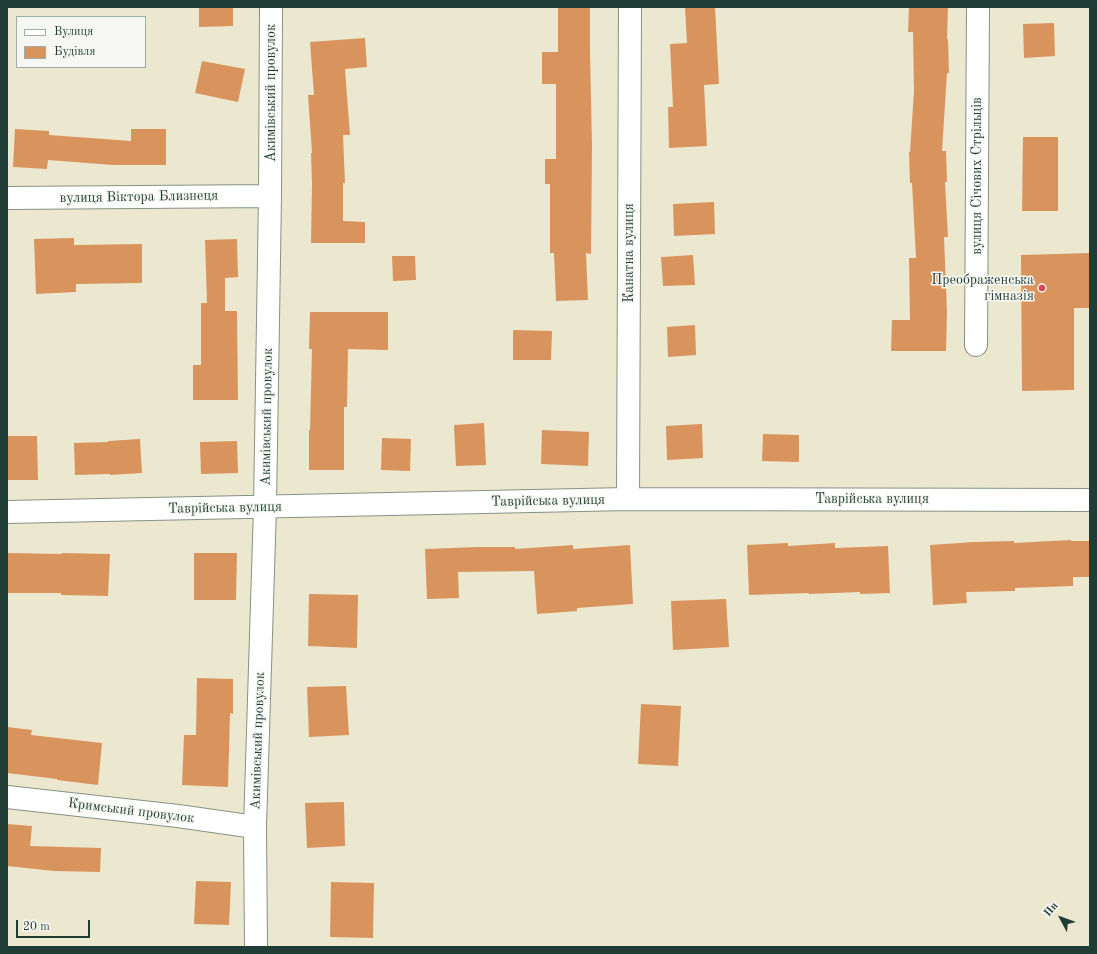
<!DOCTYPE html>
<html>
<head>
<meta charset="utf-8">
<style>
  body { margin:0 }
  #map { position:relative; width:1097px; height:954px; overflow:hidden; background:#ece8d0; font-family:"Old Standard TT",serif }
  canvas { display:block }
  .frame { position:absolute; inset:0; border:8px solid #1f3d34; pointer-events:none }
  .legend { position:absolute; left:16px; top:16px; width:130px; height:52px; box-sizing:border-box; background:#f6f6f2; border:1px solid #a0aca6; margin:0; padding:5px 7px; list-style:none; font-size:12px; color:#1f3d34 }
  .legend li { display:flex; align-items:center; gap:8px; height:20px }
  .legend b { width:20px; border:1px solid #a0aca6 }
  .north { position:absolute; left:1041px; top:898px; width:40px; height:40px; -webkit-text-stroke:3px #f6f6f2; paint-order:stroke; rotate:311deg; font-size:11px; font-weight:700; line-height:16px; text-align:center; color:#1f3d34 }
  .north::after { content:''; display:block; margin:auto; width:14px; height:18px; background:#1f3d34; clip-path:polygon(50% 0,100% 100%,50% 72%,0 100%) }
  .scale { position:absolute; left:16px; top:920px; width:74px; height:18px; box-sizing:border-box; border:2px solid #1f3d34; border-top:0; padding-left:5px; font-size:12px; line-height:14px; white-space:nowrap; color:#1f3d34; -webkit-text-stroke:3px #f6f6f2; paint-order:stroke }
</style>
</head>
<body>
<div id="map">
<canvas width="1097" height="954"></canvas>
<div class="frame"></div>
<ul class="legend">
<li><b style="height:5px;background:#fff"></b>Вулиця</li>
<li><b style="height:11px;background:#d9945e"></b>Будівля</li>
</ul>
<div class="north">Пн</div>
<div class="scale">20 m</div>
</div>
<script>
const ctx = document.querySelector('canvas').getContext('2d');
ctx.lineJoin = 'round';
function fillPath(path, color) { ctx.fillStyle = color; ctx.fill(path, 'evenodd'); }
function strokePath(path, color, width, dash) { ctx.strokeStyle = color; ctx.lineWidth = width; ctx.lineCap = dash ? 'butt' : 'round'; ctx.setLineDash(dash || []); ctx.stroke(path); }
function drawText(font, color, halo, rows, align = 'center') {
  ctx.font = font + ' "Old Standard TT",serif'; ctx.lineWidth = 3; ctx.setLineDash([]); ctx.textBaseline = 'middle'; ctx.strokeStyle = halo; ctx.fillStyle = color; for (const [text, x, y, turn = 0] of rows) {
    ctx.save(); ctx.translate(x, y); ctx.rotate((+turn || 0) * Math.PI / 180); ctx.textAlign = isNaN(turn) ? turn : align; if (halo) ctx.strokeText(text, 0, 0); ctx.fillText(text, 0, 0); ctx.restore();
  }
}
fillPath(new Path2D(`
  M 199,7 L 233,7 L 233,26 L 199,27 Z
  M 558,7 L 590,7 L 590,52 L 592,145 L 591,254 L 586,253 L 588,300 L 556,301 L 554,253 L 550,253 L 550,184 L 545,184 L 545,159 L 556,159 L 556,84 L 542,84 L 542,52 L 558,52 Z
  M 685,7 L 715,7 L 719,84 L 704,85 L 707,146 L 669,148 L 668,107 L 673,107 L 670,44 L 687,43 Z
  M 909,7 L 948,7 L 947,39 L 948,39 L 949,73 L 947,73 L 942,151 L 946,151 L 947,182 L 945,182 L 948,237 L 944,237 L 947,312 L 946,351 L 891,351 L 892,320 L 910,320 L 909,258 L 916,258 L 912,183 L 910,183 L 909,152 L 910,152 L 914,91 L 913,32 L 908,32 Z
  M 1054,23 L 1055,56 L 1024,58 L 1023,24 Z
  M 365,38 L 367,67 L 345,69 L 350,135 L 343,135 L 345,183 L 343,183 L 343,221 L 365,222 L 365,243 L 311,243 L 312,184 L 311,153 L 312,153 L 308,95 L 314,95 L 310,42 Z
  M 202,61 L 245,69 L 238,102 L 195,93 Z
  M 15,129 L 49,131 L 49,135 L 131,141 L 131,129 L 166,129 L 166,165 L 113,165 L 48,160 L 47,169 L 13,167 Z
  M 1023,137 L 1058,137 L 1058,211 L 1022,211 Z
  M 714,202 L 715,234 L 674,236 L 673,204 Z
  M 74,238 L 74,245 L 142,244 L 142,283 L 76,284 L 76,292 L 36,294 L 34,239 Z
  M 237,239 L 238,277 L 225,278 L 225,311 L 237,311 L 238,400 L 193,400 L 193,365 L 201,365 L 201,303 L 207,303 L 205,240 Z
  M 1090,253 L 1090,308 L 1074,308 L 1074,390 L 1022,391 L 1021,255 Z
  M 693,255 L 695,285 L 663,286 L 661,257 Z
  M 392,256 L 415,256 L 416,280 L 393,281 Z
  M 310,312 L 388,312 L 388,350 L 348,349 L 347,407 L 344,407 L 344,470 L 309,470 L 309,430 L 310,430 L 312,349 L 309,349 Z
  M 695,325 L 696,355 L 668,357 L 667,327 Z
  M 513,330 L 552,331 L 551,360 L 513,360 Z
  M 484,423 L 486,465 L 456,466 L 454,425 Z
  M 702,424 L 703,458 L 667,460 L 666,426 Z
  M 542,430 L 589,432 L 588,466 L 541,464 Z
  M 763,434 L 799,435 L 799,462 L 762,461 Z
  M 7,436 L 37,436 L 38,480 L 7,480 Z
  M 382,438 L 411,439 L 410,471 L 381,470 Z
  M 140,439 L 142,473 L 110,475 L 110,474 L 75,475 L 74,443 L 108,442 L 108,441 Z
  M 237,441 L 238,473 L 201,474 L 200,442 Z
  M 1071,540 L 1071,541 L 1090,541 L 1090,577 L 1073,577 L 1073,586 L 1015,588 L 1015,591 L 966,592 L 967,603 L 933,605 L 930,545 L 974,542 L 1014,541 L 1014,543 Z
  M 788,543 L 788,546 L 835,543 L 835,548 L 888,546 L 890,593 L 860,594 L 860,592 L 809,594 L 809,593 L 749,595 L 747,545 Z
  M 573,545 L 573,549 L 630,545 L 633,604 L 577,608 L 577,611 L 537,614 L 534,571 L 458,572 L 459,598 L 427,599 L 425,549 L 477,547 L 515,547 L 515,549 Z
  M 7,553 L 62,554 L 62,553 L 110,554 L 108,596 L 61,595 L 61,593 L 7,593 Z
  M 194,553 L 237,553 L 236,600 L 194,600 Z
  M 309,594 L 358,595 L 357,648 L 308,646 Z
  M 726,599 L 729,647 L 673,650 L 671,601 Z
  M 197,678 L 233,679 L 233,714 L 230,713 L 228,787 L 182,785 L 184,735 L 196,735 Z
  M 346,686 L 349,735 L 309,737 L 307,687 Z
  M 641,704 L 681,706 L 678,766 L 638,764 Z
  M 7,727 L 32,730 L 31,735 L 102,743 L 98,785 L 57,780 L 57,779 L 7,773 Z
  M 344,802 L 345,846 L 307,848 L 305,803 Z
  M 7,824 L 32,826 L 30,846 L 101,848 L 100,872 L 54,871 L 7,866 Z
  M 196,881 L 231,882 L 229,925 L 194,924 Z
  M 331,882 L 374,883 L 373,938 L 330,937 Z`), '#d9945e');
const minor = new Path2D(`
  M 7,198 L 270,196
  M 976,345 L 978,7
  M 628,499 L 630,7
  M 7,512 L 628,499 L 1090,500
  M 7,797 L 178,816 L 255,827
  M 256,947 L 255,827 L 265,507 L 270,196 L 271,7`);
strokePath(minor, '#869282', 24);
strokePath(minor, '#fff', 22);
for (const [x, y, r, color] of [
  [1042,288,4,"#d1495b"]
]) { const dot = new Path2D(); dot.arc(x, y, r, 0, 2 * Math.PI); ctx.fillStyle = color; ctx.fill(dot); strokePath(dot, '#f6f6f2', 1.5); }
drawText('14px', '#1f3d34', '#f6f6f2', [
  ["Акимівський провулок",271,93,-90],
  ["вулиця Січових Стрільців",977,176,-90],
  ["вулиця Віктора Близнеця",139,197,-1],
  ["Канатна вулиця",629,253,-90],
  ["Акимівський провулок",267,417,-89],
  ["Таврійська вулиця",872,499],
  ["Таврійська вулиця",548,501,-1],
  ["Таврійська вулиця",225,508,-1],
  ["Акимівський провулок",258,741,-88],
  ["Кримський провулок",131,811,7]
]);
drawText('14px', '#1f3d34', '#f6f6f2', [
  ["Преображенська",1034,280],
  ["гімназія",1034,296]
], 'right');
</script>
</body>
</html>
